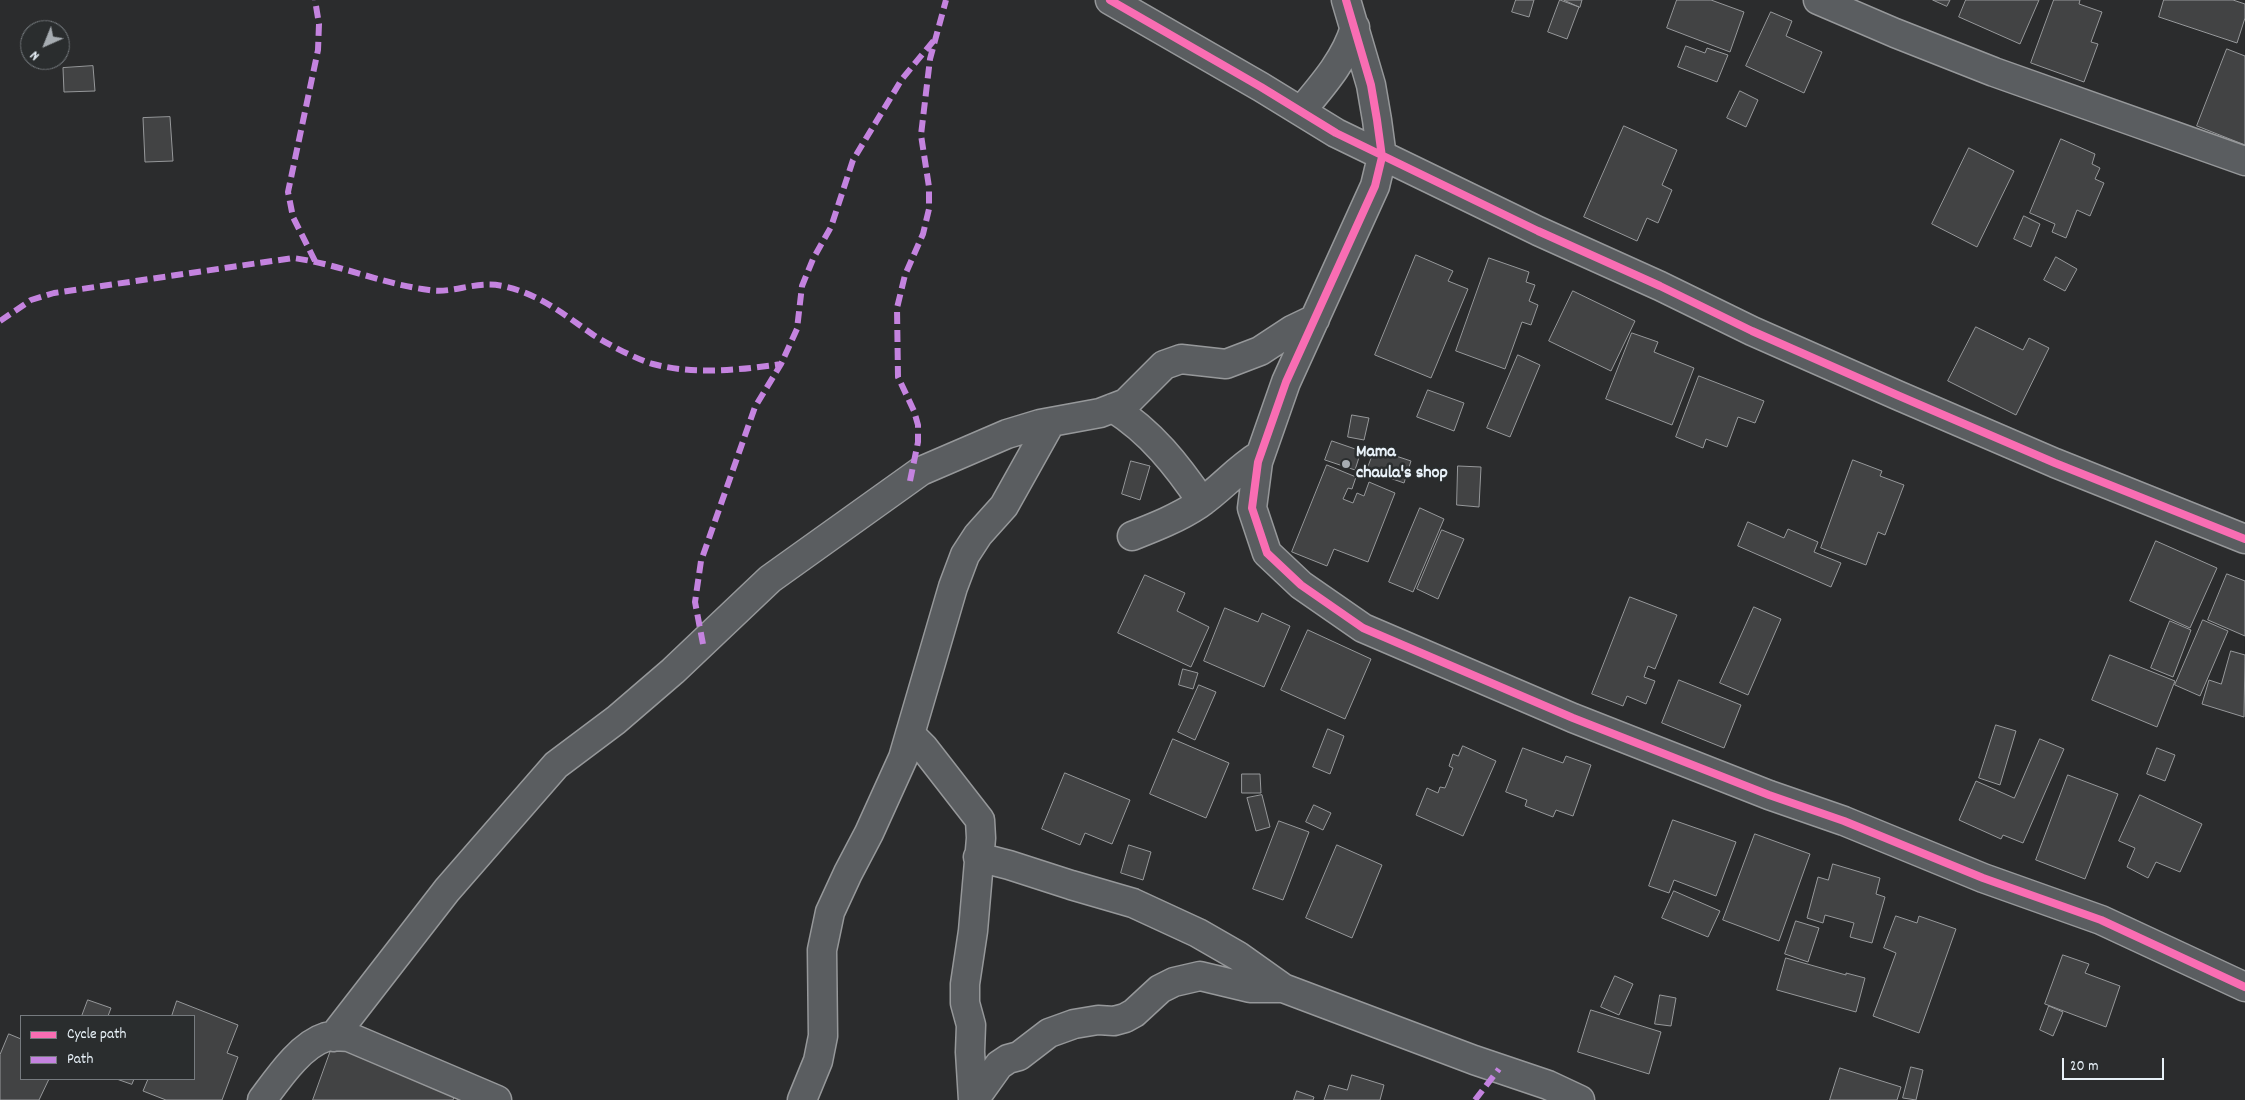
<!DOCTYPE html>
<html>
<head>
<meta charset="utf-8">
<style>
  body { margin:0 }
  #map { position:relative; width:2245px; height:1100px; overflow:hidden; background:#2b2c2d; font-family:Dekko,sans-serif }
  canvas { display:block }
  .legend { position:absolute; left:20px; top:1015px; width:175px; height:65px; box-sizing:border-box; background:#2a2d2e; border:1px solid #767b7f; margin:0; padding:6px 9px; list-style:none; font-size:15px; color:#e8f1f8 }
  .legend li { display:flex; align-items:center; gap:10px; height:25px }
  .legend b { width:25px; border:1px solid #767b7f }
  .north { position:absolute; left:20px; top:20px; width:50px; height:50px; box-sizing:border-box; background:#2a2d2e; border:1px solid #767b7f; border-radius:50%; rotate:224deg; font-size:14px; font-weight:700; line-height:20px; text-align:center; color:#e8f1f8 }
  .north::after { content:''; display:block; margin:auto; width:18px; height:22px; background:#a6acb1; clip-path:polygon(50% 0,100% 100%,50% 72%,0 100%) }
  .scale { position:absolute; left:2062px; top:1058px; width:102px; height:22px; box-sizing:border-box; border:2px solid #e8f1f8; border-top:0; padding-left:6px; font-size:15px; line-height:18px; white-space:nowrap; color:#e8f1f8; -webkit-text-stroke:4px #2a2d2e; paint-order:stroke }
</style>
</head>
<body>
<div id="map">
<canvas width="2245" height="1100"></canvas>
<ul class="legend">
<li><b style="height:6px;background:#f96db3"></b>Cycle path</li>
<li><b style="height:6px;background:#c483df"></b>Path</li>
</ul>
<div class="north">N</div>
<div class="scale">20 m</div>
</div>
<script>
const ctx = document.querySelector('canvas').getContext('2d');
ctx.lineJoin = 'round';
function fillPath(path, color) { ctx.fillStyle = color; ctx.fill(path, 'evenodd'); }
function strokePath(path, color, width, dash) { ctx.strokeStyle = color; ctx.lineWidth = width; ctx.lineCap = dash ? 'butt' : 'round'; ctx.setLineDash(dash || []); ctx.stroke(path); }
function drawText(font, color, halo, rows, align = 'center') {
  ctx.font = font + ' Dekko,sans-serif'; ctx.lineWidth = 5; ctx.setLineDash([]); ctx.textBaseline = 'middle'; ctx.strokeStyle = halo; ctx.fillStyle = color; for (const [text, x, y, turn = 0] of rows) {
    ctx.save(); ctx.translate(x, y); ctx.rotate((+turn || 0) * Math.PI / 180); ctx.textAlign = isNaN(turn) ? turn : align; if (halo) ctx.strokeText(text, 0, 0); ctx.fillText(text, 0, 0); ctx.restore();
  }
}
const building = new Path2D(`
  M 1516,0 L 1534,0 L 1529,17 L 1512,12 Z
  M 1560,0 L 1579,7 L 1567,39 L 1548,32 Z
  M 1564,0 L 1582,0 L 1580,7 Z
  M 1677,0 L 1711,0 L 1744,12 L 1730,52 L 1667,28 Z
  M 1933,0 L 1950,0 L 1947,6 Z
  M 1966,0 L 2039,0 L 2020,44 L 1959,17 Z
  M 2054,0 L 2080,0 L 2079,4 L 2102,12 L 2091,42 L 2098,44 L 2084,82 L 2031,63 Z
  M 2164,0 L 2233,0 L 2245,4 L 2245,18 L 2237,43 L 2159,17 Z
  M 1771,12 L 1792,21 L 1786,36 L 1822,52 L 1804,93 L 1746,66 Z
  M 1686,46 L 1705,53 L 1707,48 L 1728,55 L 1717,82 L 1678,67 Z
  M 2227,49 L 2245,56 L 2245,145 L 2197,126 Z
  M 93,66 L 95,91 L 64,92 L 63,68 Z
  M 1740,91 L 1758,100 L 1746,127 L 1727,118 Z
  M 170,117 L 173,161 L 145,162 L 143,118 Z
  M 1624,126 L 1677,150 L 1662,185 L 1672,190 L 1658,223 L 1647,218 L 1637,241 L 1584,217 Z
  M 2061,139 L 2095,154 L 2092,164 L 2100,168 L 2095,179 L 2104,183 L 2090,216 L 2077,210 L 2066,238 L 2052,232 L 2055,224 L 2030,213 Z
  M 1969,148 L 2014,171 L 1977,247 L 1932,224 Z
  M 2024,216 L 2040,224 L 2031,247 L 2014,239 Z
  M 1416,255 L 1453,271 L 1448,281 L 1468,289 L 1431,378 L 1375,355 Z
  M 2056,257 L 2077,269 L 2065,291 L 2044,280 Z
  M 1489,258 L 1529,272 L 1526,282 L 1535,285 L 1529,301 L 1538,305 L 1531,325 L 1522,322 L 1505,369 L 1456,351 Z
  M 1573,291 L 1635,321 L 1611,371 L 1549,341 Z
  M 1976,327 L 2023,350 L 2029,338 L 2049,348 L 2016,415 L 1948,381 Z
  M 1632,333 L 1658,342 L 1654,352 L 1694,368 L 1672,425 L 1606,399 Z
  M 1518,355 L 1540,365 L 1510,437 L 1487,428 Z
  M 1699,376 L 1764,401 L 1755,423 L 1738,417 L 1727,447 L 1706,439 L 1703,448 L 1676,437 Z
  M 1428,390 L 1464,403 L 1454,431 L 1417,417 Z
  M 1352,415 L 1369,418 L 1364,440 L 1348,437 Z
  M 1332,441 L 1361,451 L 1355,470 L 1325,460 Z
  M 1375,449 L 1411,461 L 1404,483 L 1367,470 Z
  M 1853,460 L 1882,471 L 1880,476 L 1904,485 L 1885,535 L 1878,532 L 1866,565 L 1821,548 Z
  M 1131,461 L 1150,466 L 1140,500 L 1122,494 Z
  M 1327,465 L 1356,477 L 1352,489 L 1348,488 L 1343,499 L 1353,503 L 1357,493 L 1364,496 L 1369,482 L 1395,493 L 1368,562 L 1334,549 L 1327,566 L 1292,552 Z
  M 1458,466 L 1481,467 L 1479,507 L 1457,505 Z
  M 1420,508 L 1444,519 L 1413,592 L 1389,582 Z
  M 1748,522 L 1784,538 L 1788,529 L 1818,542 L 1814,552 L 1841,563 L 1831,587 L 1738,546 Z
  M 1442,530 L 1464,539 L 1438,599 L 1417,589 Z
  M 2156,541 L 2217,568 L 2190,628 L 2130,601 Z
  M 2227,574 L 2245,581 L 2245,636 L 2208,620 Z
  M 1145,575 L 1185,593 L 1177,611 L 1209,627 L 1191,667 L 1118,633 Z
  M 1630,597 L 1677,615 L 1655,669 L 1648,666 L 1644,677 L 1655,681 L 1646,704 L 1627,696 L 1623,706 L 1592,694 Z
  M 1754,607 L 1781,619 L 1748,695 L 1720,683 Z
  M 1225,608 L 1258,622 L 1262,613 L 1290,626 L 1264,687 L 1204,661 Z
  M 2203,620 L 2228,631 L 2200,696 L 2175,685 Z
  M 2170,621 L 2191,630 L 2173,677 L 2151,668 Z
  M 1308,630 L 1371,659 L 1345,719 L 1281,690 Z
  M 2231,651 L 2245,655 L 2244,717 L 2202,704 L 2209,680 L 2221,684 Z
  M 2110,655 L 2175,681 L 2157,727 L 2092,700 Z
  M 1183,669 L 1198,673 L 1193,689 L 1179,685 Z
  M 1679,680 L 1741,705 L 1724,748 L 1662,723 Z
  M 1199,685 L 1216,692 L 1195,740 L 1178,732 Z
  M 1996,725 L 2016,731 L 2000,785 L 1979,778 Z
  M 1328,729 L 1344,736 L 1330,774 L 1313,767 Z
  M 1173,739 L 1229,763 L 1206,818 L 1150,794 Z
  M 2040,739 L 2064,749 L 2023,843 L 2003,835 L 2001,839 L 1959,820 L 1976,781 L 2014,798 Z
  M 1463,746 L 1496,761 L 1463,836 L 1416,815 L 1427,788 L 1438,793 L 1440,787 L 1445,788 L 1453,768 L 1449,766 L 1453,754 L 1458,756 Z
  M 1523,748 L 1563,763 L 1566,756 L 1591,765 L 1573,816 L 1556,810 L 1553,817 L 1525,806 L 1527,800 L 1506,792 Z
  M 2157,748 L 2175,755 L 2165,781 L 2147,774 Z
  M 1065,773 L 1130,800 L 1112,844 L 1085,833 L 1080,845 L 1042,829 Z
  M 1242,774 L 1260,774 L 1261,793 L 1242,793 Z
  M 2068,775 L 2118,794 L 2085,879 L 2036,860 Z
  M 1262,795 L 1270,827 L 1256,831 L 1247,798 Z
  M 2140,795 L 2202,824 L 2180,872 L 2156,862 L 2148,878 L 2127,867 L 2135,848 L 2119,841 Z
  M 1314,805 L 1331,813 L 1323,830 L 1306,822 Z
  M 1673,820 L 1736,842 L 1716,896 L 1674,880 L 1669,893 L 1649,886 Z
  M 1279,821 L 1309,832 L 1283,900 L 1253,889 Z
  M 1755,834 L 1810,854 L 1779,941 L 1723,920 Z
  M 1129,845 L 1151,852 L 1143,880 L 1121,873 Z
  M 1337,845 L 1382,865 L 1352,938 L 1306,918 Z
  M 1833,864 L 1880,878 L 1876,894 L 1885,897 L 1872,943 L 1850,937 L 1854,923 L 1825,915 L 1823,923 L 1807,918 L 1818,877 L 1828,880 Z
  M 1674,891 L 1720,911 L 1708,937 L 1662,918 Z
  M 1896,916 L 1917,923 L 1919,916 L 1956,929 L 1919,1033 L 1873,1016 L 1896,953 L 1884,948 Z
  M 1796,921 L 1819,928 L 1808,962 L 1785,954 Z
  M 2063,955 L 2089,964 L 2085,973 L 2120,986 L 2106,1027 L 2045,1004 Z
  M 1786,958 L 1846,975 L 1846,973 L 1865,978 L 1856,1012 L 1777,990 Z
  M 1615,976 L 1633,984 L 1619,1015 L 1601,1007 Z
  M 1660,995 L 1676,998 L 1671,1026 L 1655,1024 Z
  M 88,1000 L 111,1008 L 108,1016 L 82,1016 Z
  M 177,1001 L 238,1025 L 227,1053 L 238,1057 L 222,1100 L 166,1100 L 143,1091 L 148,1079 L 194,1079 L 194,1016 L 172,1016 Z
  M 2049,1006 L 2063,1012 L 2053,1036 L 2040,1030 Z
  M 1591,1010 L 1661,1032 L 1649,1074 L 1578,1052 Z
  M 9,1034 L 21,1039 L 21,1079 L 49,1079 L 39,1100 L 0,1100 L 0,1055 Z
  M 335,1039 L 456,1091 L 453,1100 L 313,1100 Z
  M 1911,1067 L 1923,1070 L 1916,1100 L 1903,1098 Z
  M 1840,1068 L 1901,1087 L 1897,1100 L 1830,1100 Z
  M 1352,1075 L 1384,1085 L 1380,1100 L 1324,1100 L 1329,1085 L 1347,1090 Z
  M 117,1079 L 134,1079 L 132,1084 Z
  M 1297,1091 L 1314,1097 L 1313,1100 L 1294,1100 Z`);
fillPath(building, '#424344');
strokePath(building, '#96989a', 1);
const street = new Path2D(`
  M 1110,0 L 1261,87 L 1336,133 L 1538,231 L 1660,286 L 1752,331 L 1897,395 L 2055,463 L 2245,539
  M 1346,0 L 1371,85 L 1377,120 L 1382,157 L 1375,186 L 1286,382 L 1258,462 L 1252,508 L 1267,553 L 1301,585 L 1363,628 L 1573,718 L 1769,795 L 1844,821 L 1983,878 L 2101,920 L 2245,987
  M 1818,0 L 1895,33 L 1994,72 L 2245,161
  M 1301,111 C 1322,86 1346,59 1355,27
  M 1113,408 C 1151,432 1177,465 1202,502
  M 1132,536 C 1155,527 1178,518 1199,504 C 1221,489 1237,469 1260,455
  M 910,734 L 924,748 L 980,820 L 981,838 L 973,931 L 965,984 L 965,1003 L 971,1025 L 970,1052 L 973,1100
  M 978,857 L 1009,865 L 1071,885 L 1133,903 L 1198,933 L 1238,956 L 1283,988 L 1474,1060 L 1548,1085 L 1580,1100
  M 333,1037 L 447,890 L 556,765 L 616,720 L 673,671 L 770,579 L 921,471 L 1007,434 L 1040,424 L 1100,413 L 1126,403 L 1164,365 L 1181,359 L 1226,364 L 1260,351 L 1292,330 L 1315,319
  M 262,1100 C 277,1080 300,1045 326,1037 C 332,1035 342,1037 349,1037 L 497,1100
  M 802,1100 L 818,1061 L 823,1036 L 822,950 L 830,912 L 848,873 L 869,833 L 903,758 L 953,587 L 965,555 L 978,535 L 1004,506 L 1051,422
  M 974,1100 L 999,1065 L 1008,1059 L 1019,1056 L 1049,1033 L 1074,1024 L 1098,1020 L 1114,1021 L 1125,1018 L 1134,1013 L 1160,989 L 1174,982 L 1200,976 L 1250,988 L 1283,988`);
strokePath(street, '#96989a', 31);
strokePath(street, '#5a5d60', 28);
strokePath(new Path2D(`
  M 315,261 L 293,217 L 288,192 L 318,50 L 319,24 L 315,0
  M 0,321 L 31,300 L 54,293 L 293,258 C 339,264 382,284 429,290 C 456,294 476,279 507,287 C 540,295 565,315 592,334 C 605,343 638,360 653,364 C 694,375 740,370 781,364
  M 910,481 L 918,442 L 918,425 L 914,411 L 898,377 L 897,308 L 905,275 L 923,234 L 929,209 L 929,187 L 921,135 L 930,59 L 946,0
  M 703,644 L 695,602 L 701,561 L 755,407 L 781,364 L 797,329 L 802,286 L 813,259 L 831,227 L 853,160 L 902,79 L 935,39
  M 1475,1100 L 1499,1069`), '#c483df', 6, [12, 6]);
strokePath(new Path2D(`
  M 1110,0 L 1261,87 L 1336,133 L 1538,231 L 1660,286 L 1752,331 L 1897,395 L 2055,463 L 2245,539
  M 1346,0 L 1371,85 L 1377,120 L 1382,157 L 1375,186 L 1286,382 L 1258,462 L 1252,508 L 1267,553 L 1301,585 L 1363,628 L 1573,718 L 1769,795 L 1844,821 L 1983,878 L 2101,920 L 2245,987`), '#f96db3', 8);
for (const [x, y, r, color] of [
  [1346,464,5,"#a6acb1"]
]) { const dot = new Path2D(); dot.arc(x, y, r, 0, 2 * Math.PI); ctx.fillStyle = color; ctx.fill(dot); strokePath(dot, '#2a2d2e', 2); }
drawText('bold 18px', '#e8f1f8', '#2a2d2e', [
  ["Mama",1356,454],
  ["chaula's shop",1356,475]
], 'left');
</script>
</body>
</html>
